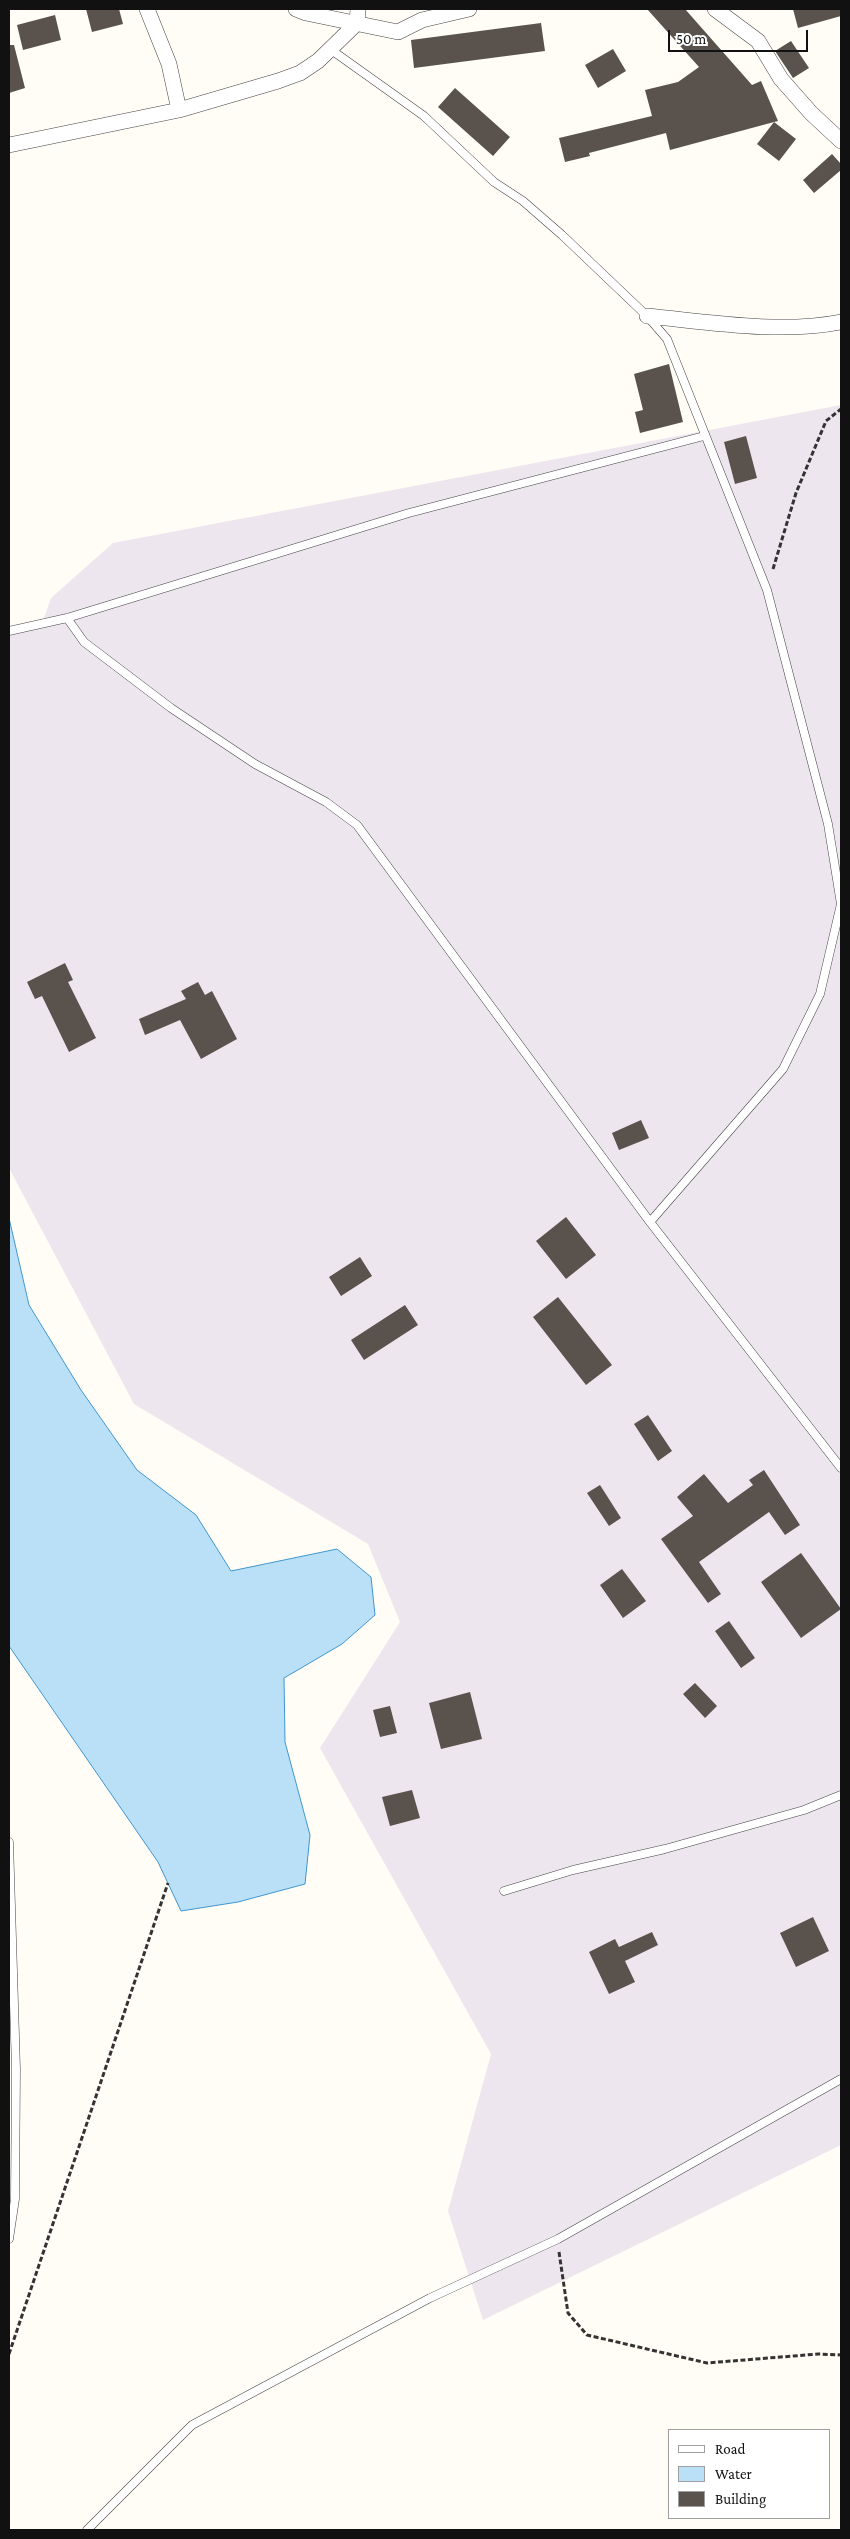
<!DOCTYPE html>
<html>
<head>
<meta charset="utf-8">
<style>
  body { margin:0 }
  #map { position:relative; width:850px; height:2539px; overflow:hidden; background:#fffdf5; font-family:"Crimson Pro",serif }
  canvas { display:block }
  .frame { position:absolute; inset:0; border:10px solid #111; pointer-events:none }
  .legend { position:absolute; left:668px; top:2429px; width:162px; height:90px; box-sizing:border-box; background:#fff; border:1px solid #a0a0a0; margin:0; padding:6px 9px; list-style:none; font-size:15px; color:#111 }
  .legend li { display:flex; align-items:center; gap:10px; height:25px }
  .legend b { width:25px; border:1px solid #a0a0a0 }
  .scale { position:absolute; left:668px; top:30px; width:140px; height:22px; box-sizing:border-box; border:2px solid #111; border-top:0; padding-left:6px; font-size:15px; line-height:18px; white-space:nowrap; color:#111; -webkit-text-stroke:4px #fff; paint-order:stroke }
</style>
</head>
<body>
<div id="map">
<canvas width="850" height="2539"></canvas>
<div class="frame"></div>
<ul class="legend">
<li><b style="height:6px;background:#fff"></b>Road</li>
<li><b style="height:14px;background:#b9e0f7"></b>Water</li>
<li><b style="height:14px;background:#5a524d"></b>Building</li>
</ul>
<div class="scale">50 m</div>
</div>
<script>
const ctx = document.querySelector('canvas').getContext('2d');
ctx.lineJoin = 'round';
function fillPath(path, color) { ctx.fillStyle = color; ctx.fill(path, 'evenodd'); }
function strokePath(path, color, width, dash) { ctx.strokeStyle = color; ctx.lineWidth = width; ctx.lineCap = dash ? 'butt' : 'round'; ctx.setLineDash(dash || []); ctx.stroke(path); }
fillPath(new Path2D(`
  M 841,405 L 841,2145 L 483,2320 L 448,2211 L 491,2054 L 320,1748 L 400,1622 L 368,1544 L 134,1404 L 9,1168 L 9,631 L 43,621 L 51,598 L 113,543 Z`), '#eee6ef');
const water = new Path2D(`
  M 9,1218 L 29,1305 L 81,1390 L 137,1470 L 196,1515 L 231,1571 L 337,1549 L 371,1577 L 375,1615 L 342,1644 L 284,1678 L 285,1742 L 310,1835 L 305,1884 L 238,1902 L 181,1911 L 158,1862 L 9,1646 Z`);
fillPath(water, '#b9e0f7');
strokePath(water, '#3f96cf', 1);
fillPath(new Path2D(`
  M 86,9 L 119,9 L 123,24 L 92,32 Z
  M 647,9 L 685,9 L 752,85 L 761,81 L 778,121 L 774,122 L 796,139 L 779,161 L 757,144 L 774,122 L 670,150 L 666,133 L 589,153 L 590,156 L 565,162 L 559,138 L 652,116 L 645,90 L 678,82 L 699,67 Z
  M 793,9 L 841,9 L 841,16 L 798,28 Z
  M 55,15 L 61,40 L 23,50 L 17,25 Z
  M 541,23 L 545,51 L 414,68 L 411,40 Z
  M 791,41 L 809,68 L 793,78 L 775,51 Z
  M 9,45 L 14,45 L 25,88 L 9,93 Z
  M 613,49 L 626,71 L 598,88 L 585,65 Z
  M 455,88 L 510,137 L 493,156 L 438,107 Z
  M 832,154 L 841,164 L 841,170 L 814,193 L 803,180 Z
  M 669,364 L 683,422 L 640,433 L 635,412 L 643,410 L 634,374 Z
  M 746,436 L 757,478 L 735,484 L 724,442 Z
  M 65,963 L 73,980 L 68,982 L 96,1038 L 69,1052 L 42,996 L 35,999 L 27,982 Z
  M 198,982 L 205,995 L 212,991 L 237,1039 L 201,1059 L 180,1020 L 145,1035 L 139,1019 L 186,999 L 181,991 Z
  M 641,1120 L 649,1138 L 619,1150 L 612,1133 Z
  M 566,1217 L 596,1255 L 566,1279 L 536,1241 Z
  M 360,1257 L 372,1276 L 341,1296 L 329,1277 Z
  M 558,1297 L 612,1365 L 586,1385 L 533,1317 Z
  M 405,1305 L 418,1325 L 364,1360 L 351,1340 Z
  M 648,1415 L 672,1451 L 658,1461 L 634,1424 Z
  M 764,1470 L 800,1525 L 785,1535 L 769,1512 L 699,1562 L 721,1594 L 708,1603 L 661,1539 L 693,1516 L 677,1497 L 704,1474 L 728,1503 L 753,1485 L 749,1480 Z
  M 600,1485 L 621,1518 L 609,1526 L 587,1493 Z
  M 801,1553 L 841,1609 L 801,1638 L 761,1582 Z
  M 622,1569 L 646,1601 L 623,1618 L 600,1585 Z
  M 729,1621 L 755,1658 L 741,1668 L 715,1631 Z
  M 695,1683 L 717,1706 L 705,1718 L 683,1694 Z
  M 470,1692 L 482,1739 L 441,1749 L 429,1703 Z
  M 390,1706 L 397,1733 L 380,1737 L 373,1710 Z
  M 412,1790 L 420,1818 L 390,1826 L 382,1797 Z
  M 813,1917 L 829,1951 L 796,1967 L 780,1933 Z
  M 652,1932 L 658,1945 L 625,1961 L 635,1982 L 609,1994 L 589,1952 L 615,1939 L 619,1947 Z`), '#5a524d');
const lane = new Path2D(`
  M 330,49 L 424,116 L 494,182 L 523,201 L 562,235 L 647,316 L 667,339 L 767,590 L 828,824 L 841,904 L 820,994 L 783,1069 L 650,1222
  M 67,618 L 84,642 L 171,708 L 255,764 L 326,802 L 357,825 L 650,1222 L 841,1468
  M 9,631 L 67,618 L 409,513 L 704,436
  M 9,1842 L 16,2069 L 15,2199 L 9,2239
  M 504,1891 L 573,1870 L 665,1849 L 804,1810 L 841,1795
  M 87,2530 L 192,2425 L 430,2298 L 558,2239 L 841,2079`);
const street = new Path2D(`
  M 147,9 L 169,64 L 179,110
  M 296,9 L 306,13 L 398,32 L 422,20 L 469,9
  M 715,9 L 758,41 L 781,79 L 811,113 L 841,141
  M 9,145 L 179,110 L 278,81 L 300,73 L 318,61 L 357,23 L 358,9
  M 647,316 C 708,322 780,334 841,322`);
strokePath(lane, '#444', 9);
strokePath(street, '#444', 16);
strokePath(new Path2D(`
  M 773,569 L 796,493 L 826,421 L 841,409
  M 559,2252 L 568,2313 L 587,2335 L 707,2363 L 818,2354 L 841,2355
  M 9,2354 L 168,1883`), '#333', 3, [5, 2.5]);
strokePath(lane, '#fff', 8);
strokePath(street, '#fff', 15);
</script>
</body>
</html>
